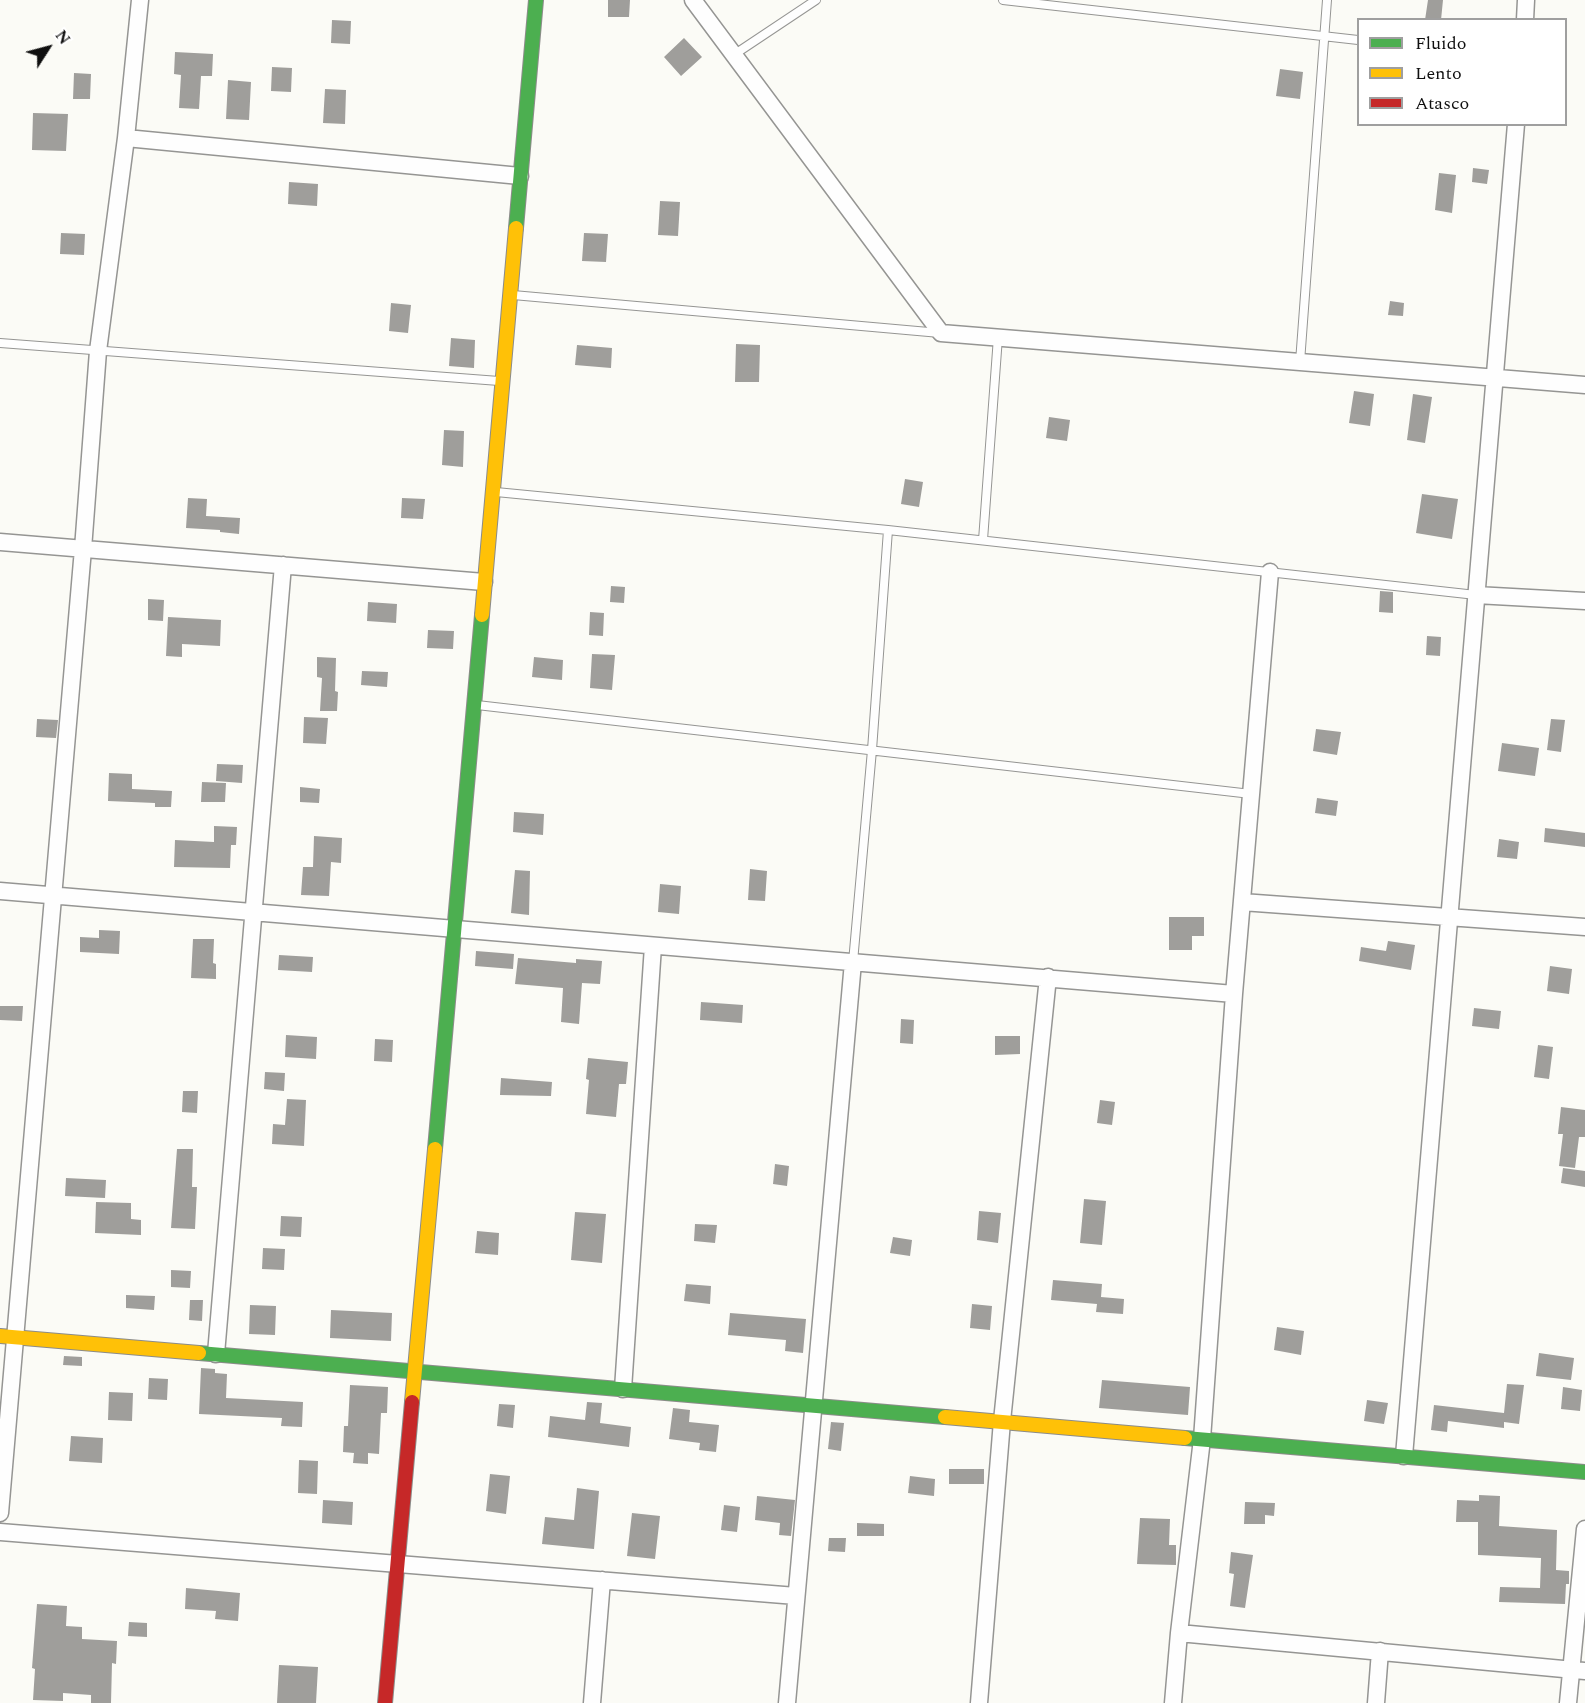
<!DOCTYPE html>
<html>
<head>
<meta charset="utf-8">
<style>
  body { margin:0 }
  #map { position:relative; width:1585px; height:1703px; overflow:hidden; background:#fbfbf6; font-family:Spectral,serif }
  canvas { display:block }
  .legend { position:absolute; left:1357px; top:18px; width:210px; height:108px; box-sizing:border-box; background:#fff; border:2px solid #9f9f9f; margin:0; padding:8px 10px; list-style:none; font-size:18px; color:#0f0f0f }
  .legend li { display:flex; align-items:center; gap:12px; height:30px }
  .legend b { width:30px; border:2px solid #9f9f9f }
  .north { position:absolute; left:18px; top:18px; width:60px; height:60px; -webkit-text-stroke:4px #fff; paint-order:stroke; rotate:54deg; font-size:16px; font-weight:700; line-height:24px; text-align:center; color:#0f0f0f }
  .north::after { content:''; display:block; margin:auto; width:21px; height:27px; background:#0f0f0f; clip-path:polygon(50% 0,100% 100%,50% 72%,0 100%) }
</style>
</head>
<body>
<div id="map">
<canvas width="1585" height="1703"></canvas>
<ul class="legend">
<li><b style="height:8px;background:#4caf50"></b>Fluido</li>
<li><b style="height:8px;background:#ffc107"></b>Lento</li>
<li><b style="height:8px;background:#c62828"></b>Atasco</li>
</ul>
<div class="north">N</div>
</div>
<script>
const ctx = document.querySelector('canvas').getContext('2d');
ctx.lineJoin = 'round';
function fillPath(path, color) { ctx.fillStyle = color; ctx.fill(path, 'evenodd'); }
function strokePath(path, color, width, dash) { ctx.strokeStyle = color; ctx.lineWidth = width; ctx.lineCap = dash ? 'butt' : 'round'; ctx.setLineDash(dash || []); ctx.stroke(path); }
fillPath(new Path2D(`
  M 608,0 L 630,0 L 629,17 L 608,17 Z
  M 1428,0 L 1443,0 L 1441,20 L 1425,20 Z
  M 332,20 L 351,21 L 350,44 L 331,43 Z
  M 684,38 L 702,57 L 681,76 L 664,57 Z
  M 175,52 L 213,54 L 212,76 L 201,76 L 199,109 L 179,108 L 181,75 L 174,74 Z
  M 272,67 L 292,68 L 291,92 L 271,91 Z
  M 1280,69 L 1303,72 L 1300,99 L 1276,96 Z
  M 74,73 L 91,74 L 90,99 L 73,99 Z
  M 228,80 L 251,82 L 249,120 L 226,119 Z
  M 325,89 L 346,90 L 345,124 L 323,123 Z
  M 33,113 L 68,114 L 66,151 L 32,150 Z
  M 1473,168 L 1489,170 L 1487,184 L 1472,182 Z
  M 1439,173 L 1456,175 L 1452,213 L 1435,210 Z
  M 289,182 L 318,184 L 317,206 L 288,204 Z
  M 660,201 L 680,202 L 678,236 L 658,235 Z
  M 61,233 L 85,234 L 84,255 L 60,254 Z
  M 584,233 L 608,234 L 606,262 L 582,261 Z
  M 1390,301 L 1404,303 L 1403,316 L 1388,315 Z
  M 391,303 L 411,305 L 408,333 L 389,331 Z
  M 451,338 L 475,340 L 474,368 L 449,366 Z
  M 736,344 L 760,345 L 759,382 L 735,382 Z
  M 577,345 L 612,348 L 611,368 L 575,365 Z
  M 1354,391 L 1374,394 L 1370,426 L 1349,423 Z
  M 1413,394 L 1432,397 L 1425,443 L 1407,440 Z
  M 1049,417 L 1070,420 L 1067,441 L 1046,438 Z
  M 444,430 L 464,431 L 463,467 L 442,465 Z
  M 905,479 L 923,482 L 919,507 L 901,504 Z
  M 1422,494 L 1458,499 L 1452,539 L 1416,533 Z
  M 188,498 L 207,499 L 206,516 L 240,518 L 239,534 L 220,532 L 220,530 L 186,528 Z
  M 402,498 L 425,499 L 423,519 L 401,518 Z
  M 611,586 L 625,587 L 624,603 L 610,602 Z
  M 1380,591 L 1393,592 L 1393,613 L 1379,612 Z
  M 148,599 L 164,600 L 163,621 L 148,620 Z
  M 368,602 L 397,604 L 396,623 L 367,621 Z
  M 590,612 L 604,613 L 603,636 L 589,635 Z
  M 168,617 L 221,620 L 220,646 L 182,644 L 182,657 L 166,656 Z
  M 428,630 L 454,631 L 453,649 L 427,648 Z
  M 1427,636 L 1441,637 L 1440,656 L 1426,655 Z
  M 592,654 L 615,655 L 612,690 L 590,688 Z
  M 317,657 L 336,658 L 335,691 L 338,692 L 337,711 L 320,711 L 322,678 L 317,677 Z
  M 534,657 L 563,660 L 562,680 L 532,677 Z
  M 362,671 L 388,672 L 387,687 L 361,685 Z
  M 304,717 L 328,718 L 326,744 L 303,743 Z
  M 37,719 L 58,720 L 56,738 L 36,737 Z
  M 1551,719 L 1565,720 L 1561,752 L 1547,750 Z
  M 1316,729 L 1341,732 L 1337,755 L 1313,751 Z
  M 1502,743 L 1539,748 L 1535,776 L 1498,771 Z
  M 217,764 L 243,765 L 242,783 L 216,781 Z
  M 109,773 L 132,774 L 132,789 L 172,791 L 171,807 L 155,807 L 155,803 L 108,801 Z
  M 202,782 L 226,783 L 225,802 L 201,802 Z
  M 300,787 L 320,789 L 319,803 L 300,802 Z
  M 1317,798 L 1338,801 L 1336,816 L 1315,813 Z
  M 514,812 L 544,814 L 543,835 L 513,832 Z
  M 214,826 L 237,827 L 236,845 L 231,845 L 230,868 L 174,867 L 175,840 L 214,842 Z
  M 1545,828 L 1585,833 L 1585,847 L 1544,842 Z
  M 314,836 L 342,838 L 341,863 L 331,862 L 329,896 L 301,895 L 303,867 L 313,867 Z
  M 1499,839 L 1519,842 L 1517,859 L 1497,857 Z
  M 750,869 L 767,871 L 765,901 L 748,900 Z
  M 515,870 L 530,871 L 529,915 L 511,913 Z
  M 660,884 L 681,886 L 679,914 L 658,912 Z
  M 1169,917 L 1204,917 L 1204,936 L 1192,936 L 1192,950 L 1169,950 Z
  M 99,930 L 120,931 L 119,954 L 80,952 L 80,937 L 99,938 Z
  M 193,939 L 214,939 L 213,963 L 216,964 L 216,979 L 191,978 Z
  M 1388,941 L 1415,945 L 1411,970 L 1359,961 L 1361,947 L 1386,951 Z
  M 476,951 L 514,954 L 513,969 L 475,966 Z
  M 279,955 L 313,957 L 312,972 L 278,970 Z
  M 518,958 L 576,963 L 576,959 L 602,961 L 600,984 L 582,983 L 579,1024 L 561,1022 L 563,988 L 515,984 Z
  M 1550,966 L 1572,969 L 1569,994 L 1547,991 Z
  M 701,1002 L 743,1005 L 742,1023 L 700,1020 Z
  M 0,1006 L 23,1006 L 22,1021 L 0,1020 Z
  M 1474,1008 L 1501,1011 L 1499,1029 L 1472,1026 Z
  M 901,1019 L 914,1020 L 913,1044 L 900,1043 Z
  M 286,1035 L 317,1037 L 316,1059 L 285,1057 Z
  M 995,1036 L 1020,1036 L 1020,1054 L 995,1055 Z
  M 375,1039 L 393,1040 L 392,1062 L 374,1061 Z
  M 1538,1045 L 1553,1047 L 1549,1079 L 1534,1077 Z
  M 588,1058 L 628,1062 L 626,1084 L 619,1084 L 616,1117 L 586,1114 L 589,1080 L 586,1079 Z
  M 265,1072 L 285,1073 L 284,1091 L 264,1089 Z
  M 501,1078 L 552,1082 L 551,1096 L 500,1095 Z
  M 183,1091 L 198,1091 L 197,1113 L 182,1112 Z
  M 287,1099 L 306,1100 L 304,1146 L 272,1144 L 273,1124 L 285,1125 Z
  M 1100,1100 L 1115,1102 L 1112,1125 L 1097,1123 Z
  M 1561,1107 L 1585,1110 L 1585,1137 L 1579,1137 L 1575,1168 L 1559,1166 L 1563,1134 L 1558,1134 Z
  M 177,1149 L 193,1149 L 192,1187 L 197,1187 L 195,1229 L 171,1228 Z
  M 775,1164 L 789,1166 L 787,1186 L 773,1184 Z
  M 1563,1168 L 1585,1171 L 1585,1187 L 1561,1183 Z
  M 66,1178 L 106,1180 L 105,1198 L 65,1196 Z
  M 1084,1199 L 1106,1201 L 1102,1245 L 1080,1243 Z
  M 96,1202 L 131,1203 L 131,1219 L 141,1220 L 141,1235 L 95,1233 Z
  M 979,1211 L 1001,1213 L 998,1243 L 977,1240 Z
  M 575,1212 L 606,1214 L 602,1263 L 571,1260 Z
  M 281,1216 L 302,1217 L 301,1237 L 280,1236 Z
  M 695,1224 L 717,1225 L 715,1243 L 694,1241 Z
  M 477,1231 L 499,1233 L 498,1255 L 475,1253 Z
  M 893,1237 L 912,1240 L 910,1256 L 890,1253 Z
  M 263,1248 L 285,1249 L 284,1270 L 262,1269 Z
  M 171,1270 L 191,1271 L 190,1288 L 171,1287 Z
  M 1053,1280 L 1102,1284 L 1101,1297 L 1124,1299 L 1123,1314 L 1096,1312 L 1097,1304 L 1051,1300 Z
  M 686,1284 L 711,1286 L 710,1304 L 684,1301 Z
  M 126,1295 L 155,1296 L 154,1310 L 126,1308 Z
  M 190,1300 L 203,1300 L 202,1321 L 189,1320 Z
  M 972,1304 L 992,1306 L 990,1330 L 970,1328 Z
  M 250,1305 L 276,1306 L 275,1335 L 249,1334 Z
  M 331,1310 L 392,1313 L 391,1341 L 330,1338 Z
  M 730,1313 L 806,1319 L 803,1353 L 785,1351 L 786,1340 L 728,1335 Z
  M 1277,1327 L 1304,1331 L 1301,1355 L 1274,1350 Z
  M 1539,1353 L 1574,1358 L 1571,1380 L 1536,1376 Z
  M 64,1356 L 82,1357 L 82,1366 L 63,1365 Z
  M 201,1368 L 215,1369 L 215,1373 L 227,1374 L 226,1398 L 303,1402 L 302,1427 L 281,1426 L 282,1418 L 199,1414 Z
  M 149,1378 L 168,1379 L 167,1400 L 148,1399 Z
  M 1102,1380 L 1190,1387 L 1188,1415 L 1099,1408 Z
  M 1507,1384 L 1524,1385 L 1519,1424 L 1504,1422 L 1504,1428 L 1448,1421 L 1447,1432 L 1431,1430 L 1434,1405 L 1504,1413 Z
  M 350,1385 L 388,1387 L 387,1413 L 381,1413 L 379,1454 L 368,1453 L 368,1464 L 353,1463 L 354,1453 L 343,1452 L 344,1426 L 348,1426 Z
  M 1563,1387 L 1582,1390 L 1580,1411 L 1561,1409 Z
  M 109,1392 L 133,1393 L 132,1421 L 108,1420 Z
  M 1367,1400 L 1388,1403 L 1384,1424 L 1364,1421 Z
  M 587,1402 L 602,1403 L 600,1423 L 631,1427 L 629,1447 L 548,1437 L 550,1416 L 585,1420 Z
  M 499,1404 L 515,1405 L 513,1428 L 497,1426 Z
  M 673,1408 L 690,1410 L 689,1422 L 719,1425 L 716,1452 L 699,1450 L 700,1443 L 669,1439 Z
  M 831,1422 L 844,1423 L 841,1451 L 828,1449 Z
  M 71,1436 L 103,1438 L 102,1463 L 69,1461 Z
  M 299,1460 L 318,1461 L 317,1494 L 298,1493 Z
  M 949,1469 L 984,1469 L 984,1484 L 949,1484 Z
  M 490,1474 L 510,1476 L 506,1514 L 486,1511 Z
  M 910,1476 L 935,1479 L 934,1496 L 908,1493 Z
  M 577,1488 L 599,1491 L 594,1549 L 542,1544 L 545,1517 L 574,1520 Z
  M 1479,1495 L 1500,1496 L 1499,1526 L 1557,1530 L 1556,1570 L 1569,1571 L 1569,1584 L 1566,1584 L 1565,1604 L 1499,1602 L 1500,1587 L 1540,1588 L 1541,1558 L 1478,1555 L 1478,1522 L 1456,1522 L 1457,1500 L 1479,1501 Z
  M 757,1496 L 795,1500 L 791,1536 L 779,1535 L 780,1523 L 755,1520 Z
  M 323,1500 L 353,1502 L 352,1525 L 322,1523 Z
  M 1245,1502 L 1275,1503 L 1274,1516 L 1265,1515 L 1265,1524 L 1244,1524 Z
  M 724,1505 L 740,1507 L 737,1532 L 721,1530 Z
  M 632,1513 L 660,1516 L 655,1559 L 627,1556 Z
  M 1140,1518 L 1170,1519 L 1169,1545 L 1176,1545 L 1176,1565 L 1137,1564 Z
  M 857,1523 L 884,1524 L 884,1536 L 857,1536 Z
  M 829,1538 L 846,1538 L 845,1552 L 828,1551 Z
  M 1231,1552 L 1253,1555 L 1245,1608 L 1230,1606 L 1234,1574 L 1229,1573 Z
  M 186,1588 L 240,1593 L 238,1621 L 215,1619 L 216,1611 L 185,1609 Z
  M 37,1604 L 67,1606 L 66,1626 L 82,1627 L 82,1639 L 117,1641 L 116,1664 L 112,1663 L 111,1703 L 91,1703 L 91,1695 L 63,1693 L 63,1701 L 33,1700 L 35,1669 L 32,1668 Z
  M 129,1622 L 147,1623 L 147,1637 L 128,1636 Z
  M 279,1665 L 318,1667 L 316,1703 L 277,1703 Z`), '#9f9e9b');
const lane = new Path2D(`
  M 1003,0 L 1358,40
  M 735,54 L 816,0
  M 513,295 L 940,333
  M 0,343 L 499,381
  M 1300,362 L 1327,0
  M 496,492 L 888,530 L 1476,595
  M 983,540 L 998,337
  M 477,705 L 1251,794
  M 853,962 L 872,750 L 888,530`);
const street = new Path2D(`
  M 693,0 L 941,333 L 1585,385
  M 1525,20 L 1526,0
  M 126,138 L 520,176
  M 0,542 L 484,582
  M 1476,595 L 1585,601
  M 0,891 L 1234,994
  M 1242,902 L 1585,927
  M 216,1354 L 283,565
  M 623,1389 L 653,946
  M 1404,1456 L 1516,124
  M 0,1513 L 83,549 L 98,351 L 126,138 L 140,0
  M 0,1532 L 796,1596
  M 1179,1633 L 1585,1671
  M 592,1703 L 602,1580
  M 787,1703 L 853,962
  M 979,1703 L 1002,1421 L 1048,977
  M 1173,1703 L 1179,1633 L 1202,1439 L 1234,994 L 1270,572
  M 1376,1703 L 1380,1651
  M 1568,1703 L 1585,1529`);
const fast = new Path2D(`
  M 516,228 L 536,0
  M 435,1149 L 482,615
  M 199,1353 L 945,1417
  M 1185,1438 L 1585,1472`);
const slow = new Path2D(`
  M 482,615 L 516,228
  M 0,1336 L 199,1353
  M 412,1402 L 435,1149
  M 945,1417 L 1185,1438`);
const jam = new Path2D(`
  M 385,1703 L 412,1402`);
strokePath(lane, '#959593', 10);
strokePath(street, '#959593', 19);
strokePath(fast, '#8c8c8a', 16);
strokePath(slow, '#8c8c8a', 16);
strokePath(jam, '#8c8c8a', 16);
strokePath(lane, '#fefefe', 8);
strokePath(street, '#fefefe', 16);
strokePath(fast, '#4caf50', 14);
strokePath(slow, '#ffc107', 14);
strokePath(jam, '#c62828', 14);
</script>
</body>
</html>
